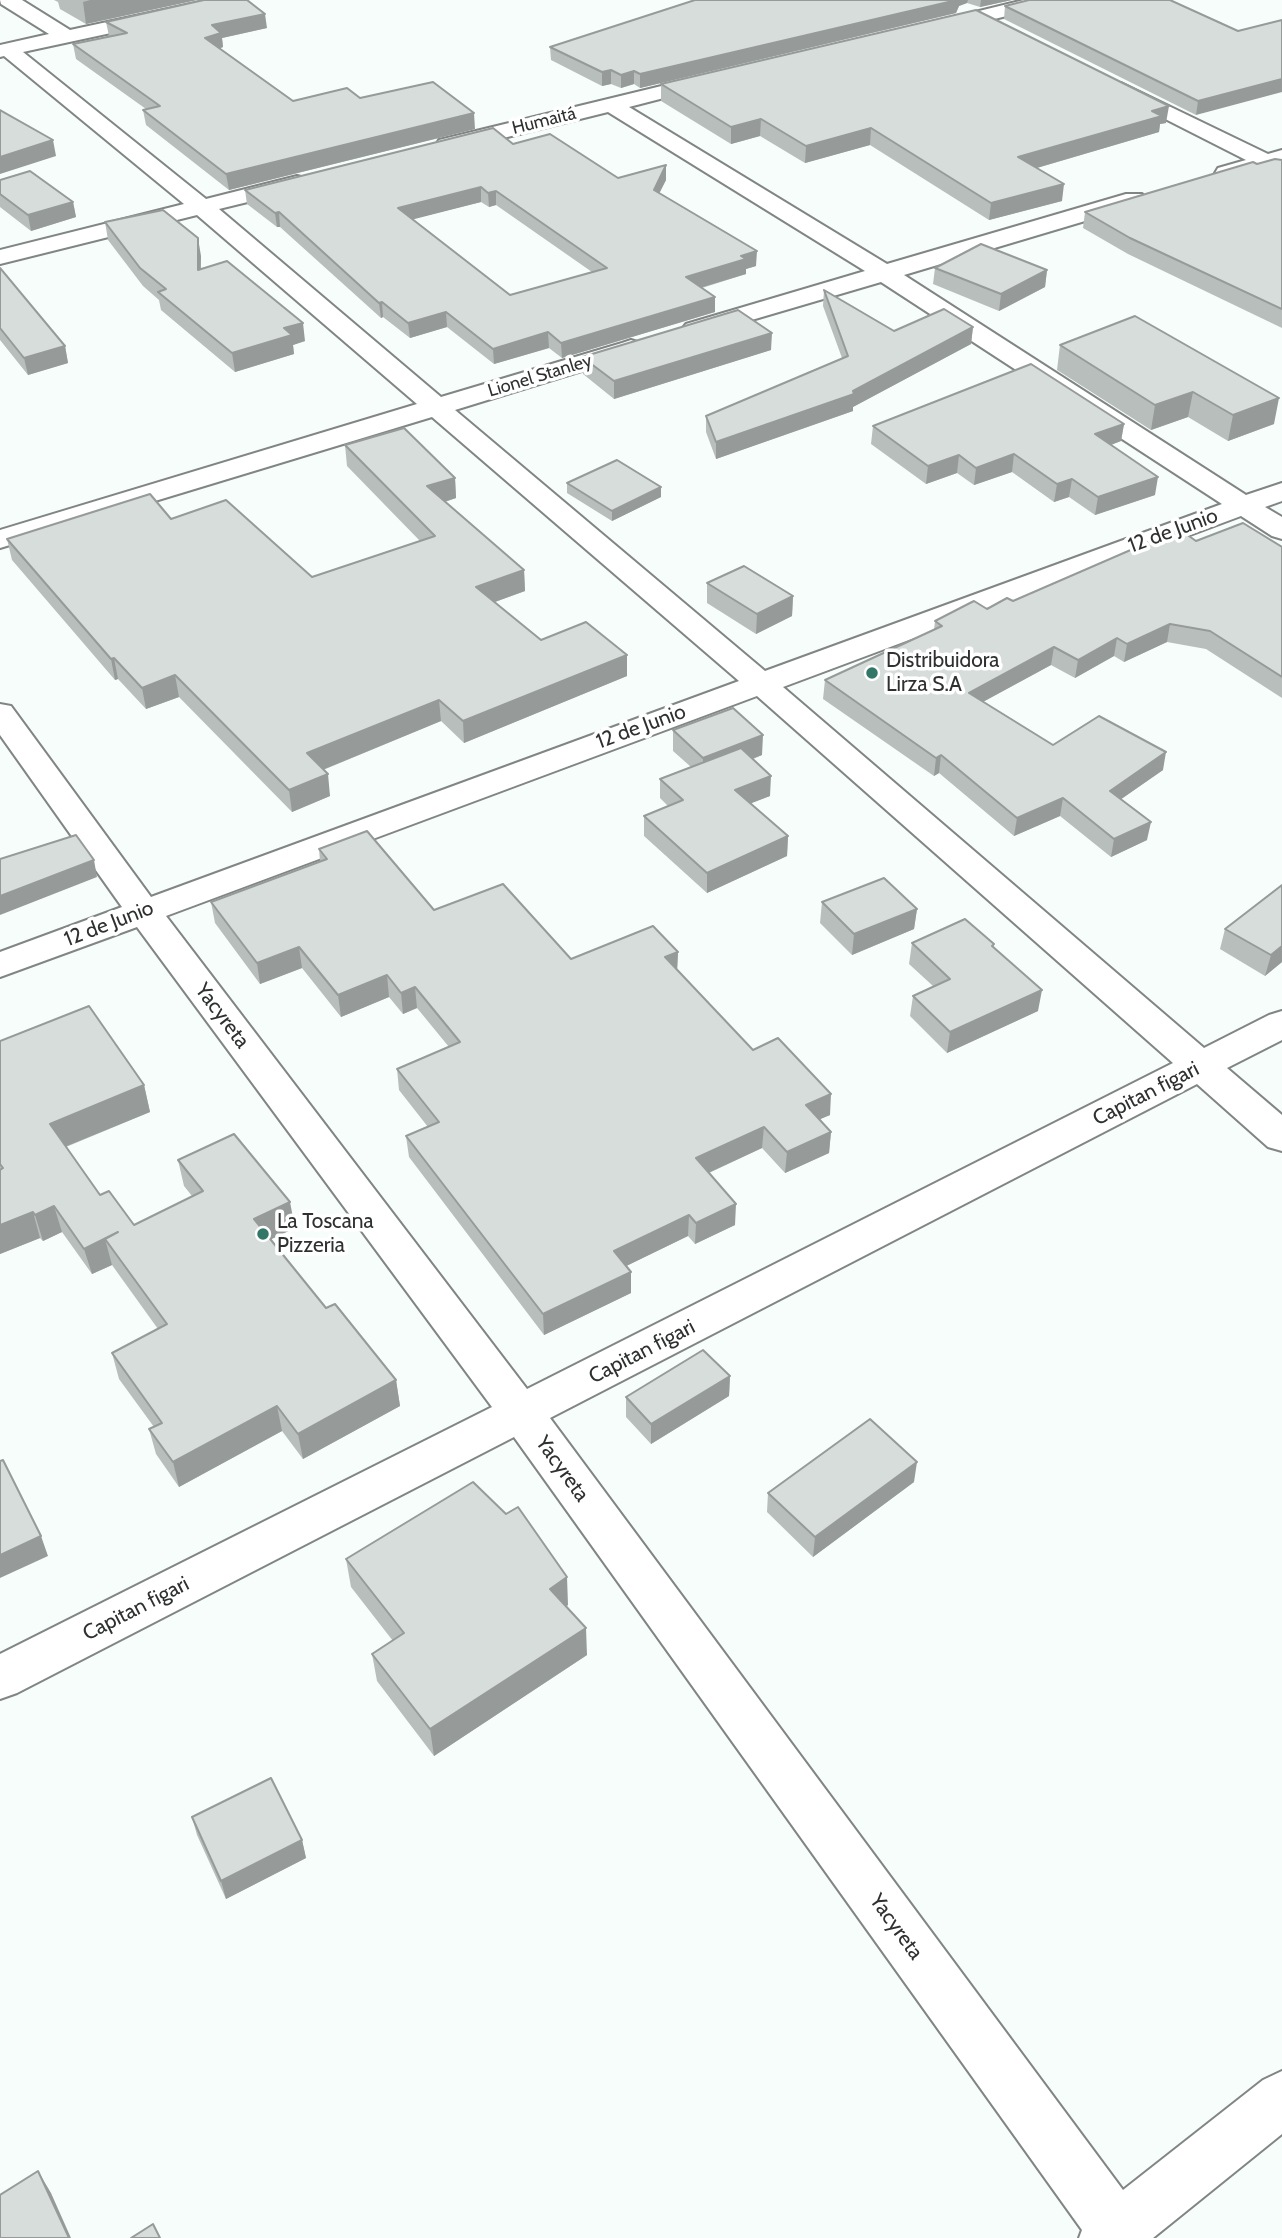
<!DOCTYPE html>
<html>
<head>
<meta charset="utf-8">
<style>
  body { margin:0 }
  canvas { display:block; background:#f6fdfb }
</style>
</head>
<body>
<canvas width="1282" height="2238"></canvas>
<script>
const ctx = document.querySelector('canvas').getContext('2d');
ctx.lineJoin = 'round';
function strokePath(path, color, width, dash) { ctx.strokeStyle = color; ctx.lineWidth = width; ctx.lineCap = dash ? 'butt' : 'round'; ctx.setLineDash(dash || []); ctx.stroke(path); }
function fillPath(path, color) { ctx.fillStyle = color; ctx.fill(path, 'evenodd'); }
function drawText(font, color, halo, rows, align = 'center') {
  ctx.font = font + ' Cabin,sans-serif'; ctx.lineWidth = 7; ctx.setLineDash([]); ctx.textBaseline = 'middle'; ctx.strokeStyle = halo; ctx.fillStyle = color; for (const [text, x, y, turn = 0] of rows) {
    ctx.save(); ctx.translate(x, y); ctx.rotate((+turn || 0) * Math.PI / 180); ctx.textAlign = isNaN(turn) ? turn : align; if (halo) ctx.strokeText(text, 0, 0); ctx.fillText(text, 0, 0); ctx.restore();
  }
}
const minor = new Path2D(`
  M 0,0 L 22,0 L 70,30 L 209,0 L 246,0 L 236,6 L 23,52 L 206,199 L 297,176 L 305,178 L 308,183 L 305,188 L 219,209 L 441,397 L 622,343 L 631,340 L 640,343 L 644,348 L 640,353 L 455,410 L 765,671 L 1222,504 L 881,282 L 704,334 L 695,337 L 686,334 L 682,329 L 686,324 L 865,271 L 608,112 L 447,152 L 439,150 L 436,145 L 439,140 L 711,74 L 718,76 L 721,80 L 718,84 L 629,107 L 887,264 L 1126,194 L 1142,194 L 1145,199 L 1142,204 L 904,275 L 1246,495 L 1282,483 L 1282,501 L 1265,507 L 1282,517 L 1282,539 L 1272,536 L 1241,516 L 783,687 L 1204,1048 L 1269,1015 L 1282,1011 L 1282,1040 L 1227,1068 L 1282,1115 L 1282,1151 L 1268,1147 L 1197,1084 L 550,1418 L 1123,2190 L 1263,2080 L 1282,2071 L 1282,2134 L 1153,2238 L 1079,2238 L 1082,2230 L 514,1437 L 17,1693 L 0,1699 L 0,1654 L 492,1407 L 137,927 L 0,977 L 0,952 L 122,907 L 0,735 L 0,704 L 11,706 L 151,897 L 739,681 L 432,417 L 0,548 L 0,530 L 417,404 L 197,215 L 0,264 L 0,250 L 184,204 L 4,56 L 0,57 L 0,45 L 49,34 L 1,4 ZM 757,696 L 1173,1063 L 527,1389 L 166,916 Z
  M 1024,0 L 1059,0 L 1056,4 L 937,33 L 930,31 L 927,27 L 930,23 Z
  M 1121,83 L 1268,154 L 1282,150 L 1282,172 C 1274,174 1272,170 1265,170 C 1249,168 1235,182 1218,178 L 1215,173 L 1218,168 L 1246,160 L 1114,93 L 1110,89 L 1114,85 Z`);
strokePath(minor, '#818685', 4);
fillPath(minor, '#fff');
fillPath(new Path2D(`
  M 54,0 L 197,0 L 86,24 L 60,9 L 58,2 Z
  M 695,0 L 1012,0 L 980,7 L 967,3 L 959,6 L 956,13 L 640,88 L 634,84 L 621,88 L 611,84 L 602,86 L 551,60 L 550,47 Z
  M 1005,6 L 1238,31 L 1196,115 L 1004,19 Z
  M 106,22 L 267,28 L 222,38 L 223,47 L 219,49 L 293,101 L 360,98 L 475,129 L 229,190 L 146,125 L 143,110 L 146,109 L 76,59 L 73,44 L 109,36 Z
  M 661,84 L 1166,123 L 1160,124 L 1159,132 L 1037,168 L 1062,201 L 989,220 L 870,145 L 805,163 L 760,136 L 731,144 L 661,101 Z
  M 513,144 L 618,178 L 666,165 L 666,180 L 659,193 L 756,266 L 746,269 L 746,274 L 702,288 L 715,312 L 562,358 L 549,348 L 494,364 L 447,327 L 410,338 L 383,317 L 381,318 L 280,227 L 277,227 L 247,204 L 245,190 ZM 481,202 L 489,207 L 496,205 L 592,272 L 510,295 L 412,219 Z
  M 1282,160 L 1282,328 L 1128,254 L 1083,228 L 1085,212 L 1257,164 Z
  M 0,180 L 73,202 L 76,217 L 31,231 L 0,207 Z
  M 105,222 L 201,256 L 201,269 L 305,341 L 293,345 L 294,354 L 235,372 L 161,310 L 159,300 L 143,286 L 108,240 Z
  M 0,268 L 65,346 L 68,363 L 28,375 L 0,340 Z
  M 935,268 L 1047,270 L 1045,287 L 999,311 L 933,284 Z
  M 824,290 L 894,331 L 973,327 L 971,344 L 853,407 L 853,411 L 716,459 L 706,432 L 706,416 L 842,358 L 823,306 Z
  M 1135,316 L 1274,424 L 1228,441 L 1188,417 L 1151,430 L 1057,370 L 1060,345 Z
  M 771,350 L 614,399 L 583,374 L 582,357 Z
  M 1124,424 L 1121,441 L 1111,445 L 1155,495 L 1095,515 L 1069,497 L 1054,502 L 1012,472 L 974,485 L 957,473 L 926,484 L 871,444 L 873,426 Z
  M 345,445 L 455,478 L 456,498 L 445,502 L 524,570 L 525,591 L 495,602 L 541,640 L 627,655 L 627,676 L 464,743 L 441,721 L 323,770 L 330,796 L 292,812 L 179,697 L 146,709 L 118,679 L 115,680 L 12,560 L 7,539 L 171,519 L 312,577 L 420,541 L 347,466 Z
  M 567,483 L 661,487 L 661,497 L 612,521 L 567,493 Z
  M 1196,541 L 1282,547 L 1282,698 L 1206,649 L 1167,642 L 1124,662 L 1114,656 L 1075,678 L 1051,665 L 983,702 L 1053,745 L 1163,770 L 1121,799 L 1147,840 L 1111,857 L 1060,816 L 1014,836 L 939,773 L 934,776 L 823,699 L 825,680 L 934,630 L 935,621 L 1013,601 Z
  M 707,583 L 793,596 L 792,616 L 756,634 L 707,603 Z
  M 673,730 L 762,755 L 753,759 L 770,796 L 750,803 L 788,836 L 787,856 L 707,893 L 644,836 L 644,816 L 668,806 L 660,798 L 660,779 L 691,767 L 673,751 Z
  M 319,849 L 434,910 L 571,959 L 678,952 L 677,970 L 753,1050 L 830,1115 L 820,1119 L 831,1132 L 829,1153 L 785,1173 L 762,1148 L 709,1173 L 735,1225 L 695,1244 L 688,1236 L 626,1266 L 631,1272 L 631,1293 L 544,1335 L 409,1157 L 406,1136 L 428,1127 L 399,1090 L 397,1069 L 449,1047 L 417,1008 L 403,1014 L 389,997 L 341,1017 L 302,968 L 260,984 L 215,923 L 211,902 L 320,861 Z
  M 1282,885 L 1282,962 L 1265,976 L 1220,949 L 1225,929 Z
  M 822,902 L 917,909 L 914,929 L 852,955 L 820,923 Z
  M 912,943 L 994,944 L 993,947 L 1038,1011 L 947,1053 L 910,1016 L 913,996 L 933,986 L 909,964 Z
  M 0,1041 L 144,1085 L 150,1112 L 66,1147 L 100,1195 L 134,1225 L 192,1196 L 184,1186 L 178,1160 L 295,1228 L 271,1239 L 326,1308 L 396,1380 L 400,1406 L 303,1459 L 282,1431 L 179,1487 L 156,1454 L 149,1429 L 154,1427 L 119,1379 L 112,1353 L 158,1329 L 112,1265 L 92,1274 L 62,1232 L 43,1241 L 40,1238 L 0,1254 Z
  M 730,1376 L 729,1396 L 651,1444 L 626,1417 L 626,1397 Z
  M 914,1482 L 813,1557 L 767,1512 L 768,1493 Z
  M 346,1559 L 568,1605 L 566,1606 L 587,1655 L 434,1756 L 377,1681 L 372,1654 L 393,1641 L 351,1587 Z
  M 192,1817 L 302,1840 L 306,1858 L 226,1899 L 197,1835 Z`), '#b8bebc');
fillPath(new Path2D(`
  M 90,0 L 197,0 L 86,24 L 83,2 Z
  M 957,0 L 968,0 L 967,3 L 959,6 L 956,13 L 640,88 L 640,74 Z
  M 981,0 L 1012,0 L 980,7 Z
  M 265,14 L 267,28 L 222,38 L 223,47 L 207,53 L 205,38 L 212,25 Z
  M 611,70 L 611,84 L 602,86 L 602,72 Z
  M 634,71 L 634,84 L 621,88 L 621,75 Z
  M 1282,79 L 1282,92 L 1196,115 L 1198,101 Z
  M 1169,106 L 1166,123 L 1160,124 L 1159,132 L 1016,174 L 1018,157 L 1152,111 Z
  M 474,113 L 475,129 L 229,190 L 226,174 Z
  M 761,119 L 760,136 L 731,144 L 731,127 Z
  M 871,128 L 870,145 L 805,163 L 806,146 Z
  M 53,140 L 56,156 L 0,174 L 0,157 Z
  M 666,165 L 666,180 L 654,204 L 654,190 Z
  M 1064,184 L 1062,201 L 989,220 L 991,203 Z
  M 481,187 L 481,202 L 399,223 L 398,208 Z
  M 496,191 L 496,205 L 489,207 L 488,193 Z
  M 73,202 L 76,217 L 31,231 L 28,215 Z
  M 279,212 L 280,227 L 277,227 L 275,213 Z
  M 198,238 L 201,256 L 200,288 L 198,270 Z
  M 757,251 L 756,266 L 746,269 L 746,274 L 686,292 L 686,277 L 741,256 Z
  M 1047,270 L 1045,287 L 999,311 L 1001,294 Z
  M 715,297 L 715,312 L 562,358 L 561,343 Z
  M 382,302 L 383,317 L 381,318 L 379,303 Z
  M 446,312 L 447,327 L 410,338 L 408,323 Z
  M 303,323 L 305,341 L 293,345 L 294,354 L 235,372 L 232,353 L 284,328 Z
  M 973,327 L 971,344 L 853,407 L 853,411 L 716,459 L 716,442 L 853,391 Z
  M 548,332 L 549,348 L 494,364 L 493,349 Z
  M 772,333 L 771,350 L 614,399 L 614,381 Z
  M 65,346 L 68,363 L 28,375 L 24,358 Z
  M 1193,392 L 1188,417 L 1151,430 L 1155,405 Z
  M 1279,398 L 1274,424 L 1228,441 L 1233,415 Z
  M 1124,424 L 1121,441 L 1092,452 L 1095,434 Z
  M 1014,454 L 1012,472 L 974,485 L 976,468 Z
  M 959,455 L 957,473 L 926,484 L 928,466 Z
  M 1158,477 L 1155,495 L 1095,515 L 1098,497 Z
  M 455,478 L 456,498 L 428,507 L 427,486 Z
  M 1072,479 L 1069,497 L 1054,502 L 1057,484 Z
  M 661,487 L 661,497 L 612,521 L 612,511 Z
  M 524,570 L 525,591 L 478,608 L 476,587 Z
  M 793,596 L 792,616 L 756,634 L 757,614 Z
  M 1170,624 L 1167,642 L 1124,662 L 1127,644 Z
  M 1117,638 L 1114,656 L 1075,678 L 1078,660 Z
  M 1054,647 L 1051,665 L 966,711 L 969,693 Z
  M 627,655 L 627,676 L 464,743 L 463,721 Z
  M 114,658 L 118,679 L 115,680 L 111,659 Z
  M 175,675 L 179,697 L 146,709 L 142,688 Z
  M 439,700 L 441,721 L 310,775 L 307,753 Z
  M 763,735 L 762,755 L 703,778 L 703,758 Z
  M 1166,752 L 1163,770 L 1107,809 L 1110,791 Z
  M 941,755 L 939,773 L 934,776 L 936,758 Z
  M 328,774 L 330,796 L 292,812 L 289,790 Z
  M 771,776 L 770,796 L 734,810 L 735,790 Z
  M 1063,798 L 1060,816 L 1014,836 L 1017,818 Z
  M 1151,822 L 1147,840 L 1111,857 L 1114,839 Z
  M 788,836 L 787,856 L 707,893 L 707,873 Z
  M 94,860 L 97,877 L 0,915 L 0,896 Z
  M 917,909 L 914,929 L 852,955 L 854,934 Z
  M 1282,946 L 1282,962 L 1265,976 L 1271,955 Z
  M 299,947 L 302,968 L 260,984 L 257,963 Z
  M 678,952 L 677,973 L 665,957 Z
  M 387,975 L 389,997 L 341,1017 L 338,995 Z
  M 415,987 L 417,1008 L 403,1014 L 401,993 Z
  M 1042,990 L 1038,1011 L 947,1053 L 950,1032 Z
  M 144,1085 L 150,1112 L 57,1150 L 50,1124 Z
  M 831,1094 L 830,1115 L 804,1126 L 806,1105 Z
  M 764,1127 L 762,1148 L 695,1179 L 696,1158 Z
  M 831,1132 L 829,1153 L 785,1173 L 787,1152 Z
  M 290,1202 L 295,1228 L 259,1245 L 254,1219 Z
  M 736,1204 L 735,1225 L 695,1244 L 696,1223 Z
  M 54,1206 L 62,1232 L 43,1241 L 35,1215 Z
  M 33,1212 L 40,1238 L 0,1254 L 0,1225 Z
  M 689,1215 L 688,1236 L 614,1272 L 614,1251 Z
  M 118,1232 L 105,1239 L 112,1265 L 92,1274 L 84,1249 Z
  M 631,1272 L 631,1293 L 544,1335 L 543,1314 Z
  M 730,1376 L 729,1396 L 651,1444 L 651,1424 Z
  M 396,1380 L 400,1406 L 303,1459 L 298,1434 Z
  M 277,1406 L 282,1431 L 179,1487 L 173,1462 Z
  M 917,1462 L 914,1482 L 813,1557 L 815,1537 Z
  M 41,1536 L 48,1556 L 0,1578 L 0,1555 Z
  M 567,1577 L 568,1605 L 552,1617 L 550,1589 Z
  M 586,1628 L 587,1655 L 434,1756 L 430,1729 Z
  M 302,1840 L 306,1858 L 226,1899 L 221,1881 Z
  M 38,2171 L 51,2193 L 71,2238 L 69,2238 Z`), '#969b99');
const building = new Path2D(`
  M 204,0 L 247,0 L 265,14 L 212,25 L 221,33 L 205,38 L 293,101 L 347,88 L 360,98 L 433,82 L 474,113 L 226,174 L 143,110 L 160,106 L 73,44 L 127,33 L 106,22 Z
  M 695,0 L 957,0 L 640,74 L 634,71 L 621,75 L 611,70 L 602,72 L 550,47 Z
  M 1029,0 L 1170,0 L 1238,31 L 1282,20 L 1282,79 L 1198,101 L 1005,6 Z
  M 976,10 L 1169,106 L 1152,111 L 1162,116 L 1018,157 L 1064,184 L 991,203 L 871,128 L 806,146 L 761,119 L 731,127 L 661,84 Z
  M 0,110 L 53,140 L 0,157 Z
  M 493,128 L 513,144 L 550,134 L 618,178 L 666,165 L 654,190 L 757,251 L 741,256 L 746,259 L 686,277 L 715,297 L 561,343 L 548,332 L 493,349 L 446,312 L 408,323 L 382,302 L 379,303 L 279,212 L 275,213 L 245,190 ZM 481,187 L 488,193 L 496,191 L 607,268 L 510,295 L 398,208 Z
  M 1275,159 L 1282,160 L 1282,309 L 1130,238 L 1085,212 L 1253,162 L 1257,164 Z
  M 30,171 L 73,202 L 28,215 L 0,194 L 0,180 Z
  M 163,210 L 198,238 L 198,270 L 227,261 L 303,323 L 284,328 L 292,335 L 232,353 L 158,292 L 166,289 L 140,268 L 105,222 Z
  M 981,244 L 1047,270 L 1001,294 L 935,268 Z
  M 0,268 L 65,346 L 24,358 L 0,328 Z
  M 824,290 L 894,331 L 944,309 L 973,327 L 853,391 L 854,394 L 716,442 L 706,416 L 848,356 Z
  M 738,310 L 772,333 L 614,381 L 582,357 Z
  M 1135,316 L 1279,398 L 1233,415 L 1193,392 L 1155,405 L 1060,345 Z
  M 1031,364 L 1124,424 L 1095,434 L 1158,477 L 1098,497 L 1072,479 L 1057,484 L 1014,454 L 976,468 L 959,455 L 928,466 L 873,426 Z
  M 404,428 L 455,478 L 427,486 L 524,570 L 476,587 L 541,640 L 586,622 L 627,655 L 463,721 L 439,700 L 307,753 L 328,774 L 289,790 L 175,675 L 142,688 L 114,658 L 111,659 L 7,539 L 150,494 L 171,519 L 226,500 L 312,577 L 435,536 L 345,445 Z
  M 617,460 L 661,487 L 612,511 L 567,483 Z
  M 1243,523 L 1282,547 L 1282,677 L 1210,631 L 1170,624 L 1127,644 L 1117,638 L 1078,660 L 1054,647 L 969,693 L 1053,745 L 1099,716 L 1166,752 L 1110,791 L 1151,822 L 1114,839 L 1063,798 L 1017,818 L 941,755 L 936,758 L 825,680 L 942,626 L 935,621 L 968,604 L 974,601 L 987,609 L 1007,598 L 1013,601 L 1179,529 L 1196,541 Z
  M 744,566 L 793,596 L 757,614 L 707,583 Z
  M 733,708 L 763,735 L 703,758 L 673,730 Z
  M 741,748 L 771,776 L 735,790 L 788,836 L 707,873 L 644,816 L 683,800 L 660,779 Z
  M 367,831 L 434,910 L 503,884 L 571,959 L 653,926 L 678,952 L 665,957 L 753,1050 L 778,1038 L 831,1094 L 806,1105 L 831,1132 L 787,1152 L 764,1127 L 696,1158 L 736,1204 L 696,1223 L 689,1215 L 614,1251 L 631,1272 L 543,1314 L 406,1136 L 439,1122 L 397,1069 L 460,1042 L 415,987 L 401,993 L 387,975 L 338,995 L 299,947 L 257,963 L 211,902 L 327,859 L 319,849 Z
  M 76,835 L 94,860 L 0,896 L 0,859 Z
  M 884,878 L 917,909 L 854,934 L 822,902 Z
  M 1282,885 L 1282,946 L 1271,955 L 1225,929 Z
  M 965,919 L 994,944 L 992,946 L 1042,990 L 950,1032 L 913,996 L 950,979 L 912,943 Z
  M 89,1006 L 144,1085 L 50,1124 L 100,1195 L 109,1191 L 134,1225 L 203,1191 L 178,1160 L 234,1134 L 290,1202 L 254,1219 L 326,1308 L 335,1304 L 396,1380 L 298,1434 L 277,1406 L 173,1462 L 149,1429 L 162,1423 L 112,1353 L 167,1324 L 105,1239 L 118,1232 L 84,1249 L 54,1206 L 35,1215 L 33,1212 L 0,1225 L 0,1170 L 3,1168 L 0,1164 L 0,1041 Z
  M 703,1350 L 730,1376 L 651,1424 L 626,1397 Z
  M 870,1419 L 917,1462 L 815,1537 L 768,1493 Z
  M 3,1460 L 41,1536 L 0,1555 L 0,1461 Z
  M 473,1482 L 506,1514 L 518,1507 L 567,1577 L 550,1589 L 586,1628 L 430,1729 L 372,1654 L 404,1633 L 346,1559 Z
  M 271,1778 L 302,1840 L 221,1881 L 192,1817 Z
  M 38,2171 L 69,2238 L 0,2238 L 0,2195 Z
  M 153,2224 L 160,2238 L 131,2238 Z`);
fillPath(building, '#d6dddb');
strokePath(building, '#969b99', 2);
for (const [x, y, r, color] of [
  [872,673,7,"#327668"],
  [263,1234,7,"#327668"]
]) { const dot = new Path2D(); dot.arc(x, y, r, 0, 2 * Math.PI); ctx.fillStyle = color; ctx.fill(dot); strokePath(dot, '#fff', 2.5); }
drawText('18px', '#2e3130', '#fff', [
  ["Humaitá",544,121,-14],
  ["Lionel Stanley",540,376,-17]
]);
drawText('21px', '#2e3130', '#fff', [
  ["12 de Junio",1173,531,-20],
  ["12 de Junio",641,727,-20],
  ["12 de Junio",109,924,-21],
  ["Yacyreta",222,1016,53],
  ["Capitan figari",1146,1094,-27],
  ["Capitan figari",642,1352,-27],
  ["Yacyreta",562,1469,54],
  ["Capitan figari",136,1609,-27],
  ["Yacyreta",896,1927,54]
]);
drawText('21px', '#2e3130', '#fff', [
  ["Distribuidora",886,661],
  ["Lirza S.A",886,685],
  ["La Toscana",277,1222],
  ["Pizzeria",277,1246]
], 'left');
</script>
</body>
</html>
